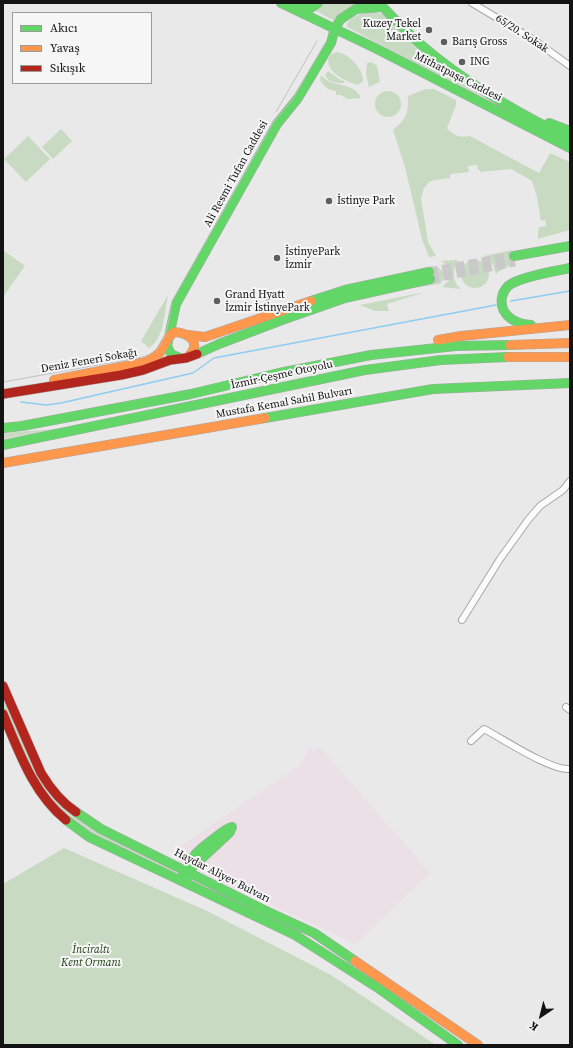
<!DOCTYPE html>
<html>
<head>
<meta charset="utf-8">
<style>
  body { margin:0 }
  #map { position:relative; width:573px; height:1048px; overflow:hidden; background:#e9e9ea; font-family:"Source Serif 4",serif }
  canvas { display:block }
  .frame { position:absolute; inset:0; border:4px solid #131313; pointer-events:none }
  .legend { position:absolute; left:12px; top:12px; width:140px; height:72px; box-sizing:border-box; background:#f6f6f7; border:1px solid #9b9b9c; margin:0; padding:5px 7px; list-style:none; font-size:12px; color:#131313 }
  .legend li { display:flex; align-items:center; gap:8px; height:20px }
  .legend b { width:20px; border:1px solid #9b9b9c }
  .north { position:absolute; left:521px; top:996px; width:40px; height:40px; -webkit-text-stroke:3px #f6f6f7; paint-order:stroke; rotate:215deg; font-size:11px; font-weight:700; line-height:16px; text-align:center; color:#131313 }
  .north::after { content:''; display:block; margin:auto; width:14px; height:18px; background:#131313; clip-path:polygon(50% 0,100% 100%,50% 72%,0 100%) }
</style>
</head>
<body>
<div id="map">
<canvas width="573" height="1048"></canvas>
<div class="frame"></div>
<ul class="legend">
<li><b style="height:5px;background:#63d668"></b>Akıcı</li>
<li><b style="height:5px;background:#ff974d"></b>Yavaş</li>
<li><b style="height:5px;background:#b3261e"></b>Sıkışık</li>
</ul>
<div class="north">K</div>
</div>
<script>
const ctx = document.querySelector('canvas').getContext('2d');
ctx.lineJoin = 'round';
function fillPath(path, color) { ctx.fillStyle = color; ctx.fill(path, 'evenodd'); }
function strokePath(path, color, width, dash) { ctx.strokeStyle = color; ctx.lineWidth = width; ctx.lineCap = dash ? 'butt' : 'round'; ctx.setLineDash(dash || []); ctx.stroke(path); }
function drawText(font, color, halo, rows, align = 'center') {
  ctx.font = font + ' "Source Serif 4",serif'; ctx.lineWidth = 4; ctx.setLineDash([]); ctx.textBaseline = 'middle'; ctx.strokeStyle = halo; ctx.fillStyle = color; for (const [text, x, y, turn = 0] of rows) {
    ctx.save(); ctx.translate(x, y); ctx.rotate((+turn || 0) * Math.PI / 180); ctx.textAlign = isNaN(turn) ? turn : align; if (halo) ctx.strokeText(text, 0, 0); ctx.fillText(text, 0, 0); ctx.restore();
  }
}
fillPath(new Path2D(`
  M 319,746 L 430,873 L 356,944 L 177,863 L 180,856 L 172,852 L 300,765 L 310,747 L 314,752 Z`), '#ece0e7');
fillPath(new Path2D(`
  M 323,3 L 369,3 C 354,5 345,10 335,21 L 314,10 Z
  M 375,12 L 385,15 L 415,47 L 451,76 L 497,106 L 347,27 L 347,24 C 353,14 364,13 375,12 Z
  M 337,52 C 349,54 363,68 363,81 L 358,85 C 346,81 328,74 328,59 L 331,54 Z
  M 371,62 L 377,66 L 380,82 L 369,87 L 366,74 L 367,63 Z
  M 328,71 L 339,79 L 344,81 L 345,83 C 337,83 328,83 325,75 Z
  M 321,75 C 332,89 353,80 361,98 L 348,99 L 341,95 L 336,95 L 336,91 C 328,90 324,87 320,80 Z
  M 426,89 L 434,89 L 456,100 L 456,105 L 447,128 C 454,136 460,138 470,136 L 539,173 L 550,153 L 570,162 L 570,230 L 538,239 L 538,232 L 539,227 L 546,226 L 545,220 L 541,221 L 537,197 L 532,181 L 511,169 L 480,172 L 480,170 L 478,170 L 477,165 L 468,166 L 469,172 L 450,174 L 450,178 L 435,180 L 429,182 L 424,188 L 421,198 L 428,242 L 436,256 L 429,257 L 422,239 L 405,167 L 393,130 C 407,118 408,115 408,96 Z
  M375 104a13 13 0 1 1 26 0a13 13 0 1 1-26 0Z
  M 61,129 L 72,141 L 53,159 L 42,147 Z
  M 28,136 L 50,159 L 26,182 L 4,159 Z
  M 512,250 L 515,264 L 502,269 L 496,274 L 492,262 L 484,256 Z
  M 4,251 L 25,266 L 3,297 L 3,252 Z
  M 458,260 C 453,271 451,280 461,289 L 442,287 C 454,278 453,268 441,261 Z
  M461 274a14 14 0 1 1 28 0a14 14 0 1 1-28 0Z
  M 432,266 C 438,267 441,268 444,274 L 443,280 L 440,284 L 395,291 L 380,279 Z
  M 425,292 L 387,304 L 389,311 L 375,311 L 360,305 Z
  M 168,295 C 164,313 165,337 149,348 L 141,341 Z
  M 56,429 L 3,439 L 3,433 Z
  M 3,695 L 55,798 L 72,816 L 88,826 L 178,870 L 173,871 L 135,853 L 121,849 L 90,833 L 70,820 L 51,802 L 31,773 L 3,707 Z
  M 64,848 L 207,911 L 331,975 L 436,1045 L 3,1045 L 3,884 Z`), '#c8dac2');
strokePath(new Path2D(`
  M 511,301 L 570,291
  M 21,402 L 46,405 L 61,403 L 193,373 L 214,358 L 496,305`), '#8fccf2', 1.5);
strokePath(new Path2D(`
  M 429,272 L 514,256
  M 430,279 L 515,262`), '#c9c9ca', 9, [9, 4.5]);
const street = new Path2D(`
  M 472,3 L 534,40 L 570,66
  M 462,620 L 500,559 L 528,520 L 540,506 L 563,490 L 570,481
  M 566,707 L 570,710
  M 471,741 L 484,729 C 503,739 551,771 570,769`);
const fast = new Path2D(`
  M 281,3 L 375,48 L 570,148
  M 379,3 C 392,17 406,31 420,44 C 465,83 517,112 570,139
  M 296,8 L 311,8 L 318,3
  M 549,123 L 570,131
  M 514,256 L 570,246
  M 311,301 L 345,290 L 429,272
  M 531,325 C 519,324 508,320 503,309 C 500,301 502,292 508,286 C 518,277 556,271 570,268
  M 197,354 L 219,344 L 282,320 L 345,298 L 430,279
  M 180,358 L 171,354 L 167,346 L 176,304 L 277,124 L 298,98 L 331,43 L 335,28 L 341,19 L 356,9 L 382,7
  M 265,418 L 433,389 L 570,383
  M 3,428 L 22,426 L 191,394 L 279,373 L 371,355 L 456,346 L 510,345
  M 3,445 L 365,370 L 441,360 L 508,357
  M 76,812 L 101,829 L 264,910 L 314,933 L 355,961
  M 66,820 L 89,837 L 295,935 L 378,988 L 458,1045
  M 183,873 L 187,872 L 226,836 L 230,832 L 232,827 C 225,829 221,833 216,837 C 202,848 187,856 188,876`);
const slow = new Path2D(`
  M 188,335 L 205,337 L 311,301
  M 438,340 L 461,336 L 570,325
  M 510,345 L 570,343
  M 508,357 L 570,357
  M 54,380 L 146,362 L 159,354 L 169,337 L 174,332 C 190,333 202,343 188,357
  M 3,463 L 265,418
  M 355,961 L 478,1045`);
const jam = new Path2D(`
  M 3,394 L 121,375 L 143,370 L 170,360 L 186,358 L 197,354
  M 3,686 L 41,773 C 50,788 61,802 76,812
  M 3,714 C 19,752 33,793 66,820`);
strokePath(street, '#a7a7a8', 8);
strokePath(fast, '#a7a7a8', 10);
strokePath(slow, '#a7a7a8', 10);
strokePath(jam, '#a7a7a8', 10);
strokePath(street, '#fcfcfc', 6);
strokePath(fast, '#63d668', 9);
strokePath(slow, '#ff974d', 9);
strokePath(jam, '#b3261e', 9);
strokePath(new Path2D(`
  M 276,112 L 317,41
  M 3,382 L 142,357 C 146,356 151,354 154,351 C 168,341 169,316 172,301 L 273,123 L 292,100 L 324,45`), '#c1c1c1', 1);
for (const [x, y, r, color] of [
  [429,30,4,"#5e5e5e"],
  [444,42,4,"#5e5e5e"],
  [462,62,4,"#5e5e5e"],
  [329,201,4,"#5e5e5e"],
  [277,258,4,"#5e5e5e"],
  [217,301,4,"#5e5e5e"]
]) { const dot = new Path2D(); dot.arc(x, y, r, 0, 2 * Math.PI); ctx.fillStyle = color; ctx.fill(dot); strokePath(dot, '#f6f6f7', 1.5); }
drawText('11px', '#131313', '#f6f6f7', [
  ["Kuzey Tekel",421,24,"right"],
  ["Market",421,37,"right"],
  ["Barış Gross",452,42],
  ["ING",470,62],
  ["İstinye Park",337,201],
  ["İstinyePark",285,252],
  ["İzmir",285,265],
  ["Grand Hyatt",225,295],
  ["İzmir İstinyePark",225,308]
], 'left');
drawText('11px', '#131313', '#f6f6f7', [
  ["65/20. Sokak",522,34,33],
  ["Mithatpaşa Caddesi",458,77,27],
  ["Ali Resmi Tufan Caddesi",236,174,-61],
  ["Deniz Feneri Sokağı",89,361,-10],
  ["İzmir-Çeşme Otoyolu",282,375,-12],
  ["Mustafa Kemal Sahil Bulvarı",284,403,-10],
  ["Haydar Aliyev Bulvarı",222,876,27]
]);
drawText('italic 11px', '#163906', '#f6f6f7', [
  ["İnciraltı",91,950],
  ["Kent Ormanı",91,963]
]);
</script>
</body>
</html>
